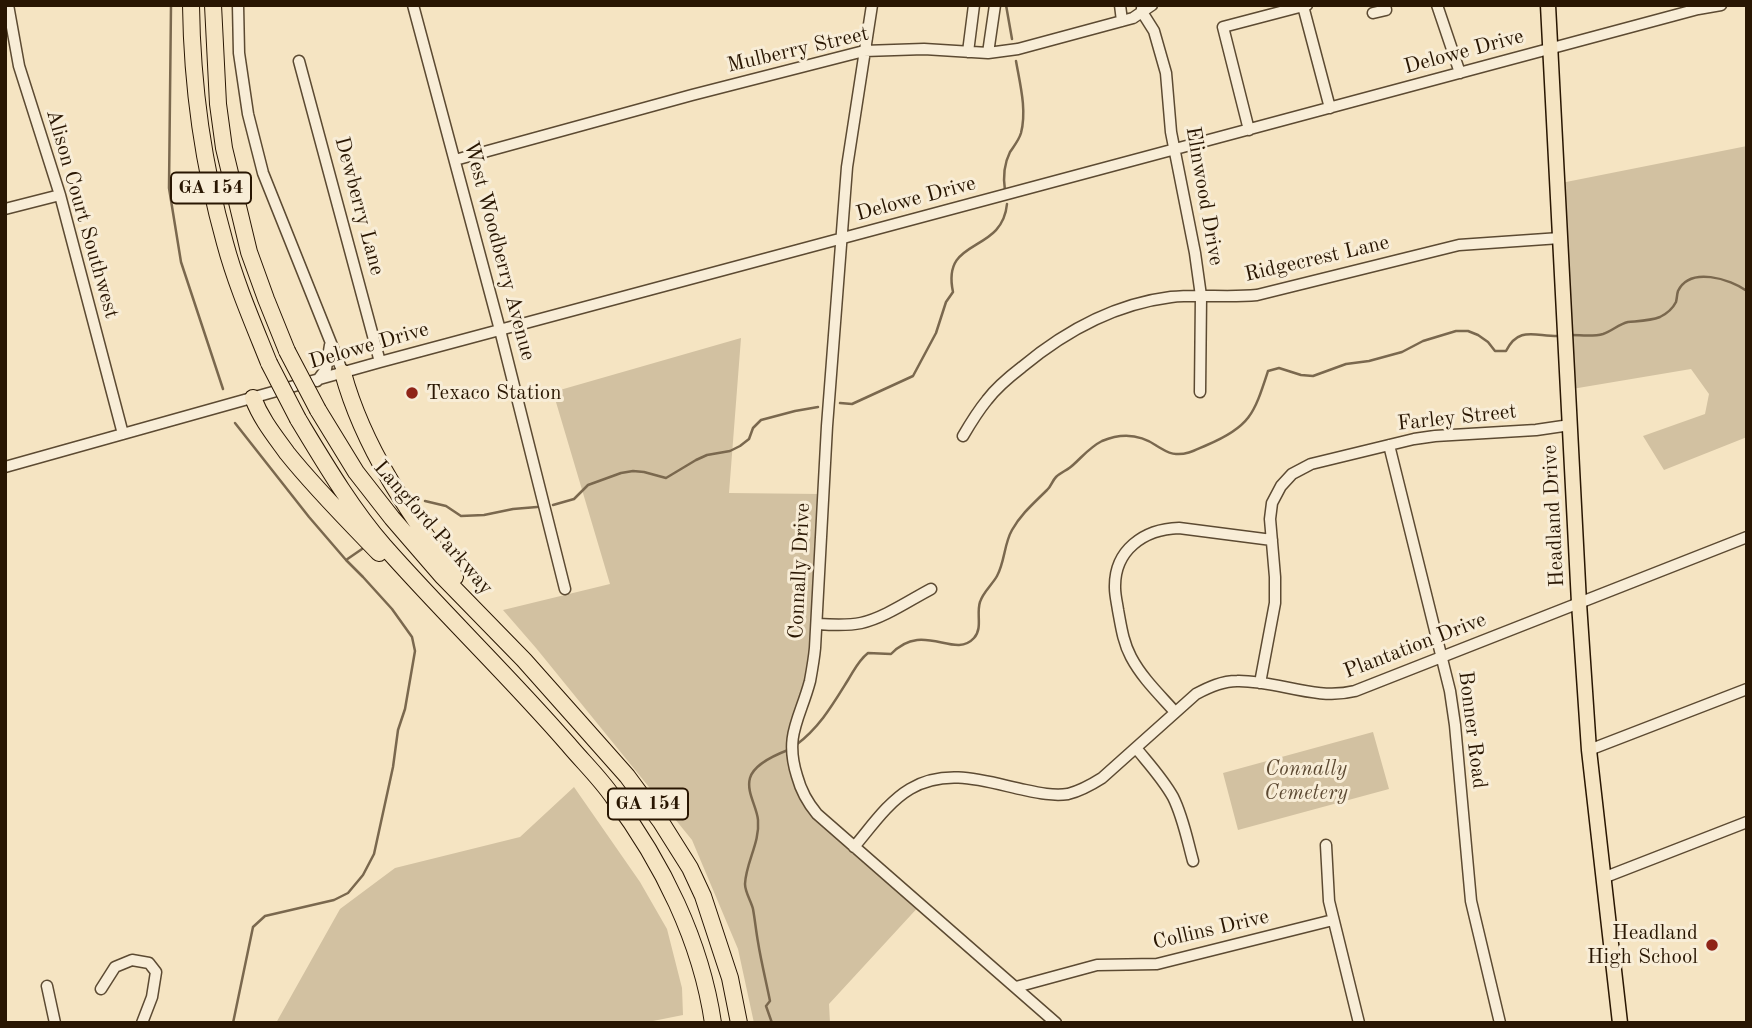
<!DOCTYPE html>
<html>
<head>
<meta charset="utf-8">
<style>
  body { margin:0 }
  #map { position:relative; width:1752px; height:1028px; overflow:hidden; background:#f5e4c2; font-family:"Old Standard TT",serif }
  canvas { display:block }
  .frame { position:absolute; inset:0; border:7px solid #291602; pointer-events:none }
</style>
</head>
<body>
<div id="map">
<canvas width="1752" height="1028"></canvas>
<div class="frame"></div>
</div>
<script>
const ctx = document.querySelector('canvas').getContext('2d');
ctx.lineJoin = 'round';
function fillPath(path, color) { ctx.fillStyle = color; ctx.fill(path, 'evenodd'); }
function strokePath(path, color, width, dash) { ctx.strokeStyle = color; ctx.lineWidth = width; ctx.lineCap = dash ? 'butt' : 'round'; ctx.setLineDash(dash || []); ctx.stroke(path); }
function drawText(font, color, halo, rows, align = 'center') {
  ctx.font = font + ' "Old Standard TT",serif'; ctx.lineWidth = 6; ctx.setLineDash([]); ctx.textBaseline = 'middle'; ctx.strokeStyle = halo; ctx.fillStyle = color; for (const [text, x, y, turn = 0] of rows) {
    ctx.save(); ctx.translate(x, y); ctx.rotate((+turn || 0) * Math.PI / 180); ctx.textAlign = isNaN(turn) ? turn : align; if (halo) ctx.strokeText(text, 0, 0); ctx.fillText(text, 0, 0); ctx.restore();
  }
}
fillPath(new Path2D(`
  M 1747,146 L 1747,437 L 1664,470 L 1643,436 L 1705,414 L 1709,394 L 1691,369 L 1572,389 L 1561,183 Z
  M 741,338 L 729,493 L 820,494 L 815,631 L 802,699 L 787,757 L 806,806 L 922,903 L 829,1004 L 830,1023 L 754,1023 L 738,949 L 692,840 L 536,648 L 503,610 L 610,584 L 553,392 Z
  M 1373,732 L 1389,789 L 1238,830 L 1223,773 Z
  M 574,787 L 640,882 L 667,929 L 682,988 L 683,1015 L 643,1023 L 276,1023 L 340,909 L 395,868 L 520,837 Z`), '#d2c1a1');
strokePath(new Path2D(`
  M 171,5 L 169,188 L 181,262 L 223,389
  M 1006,5 L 1012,39
  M 1005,191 C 1003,178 1004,164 1010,152 C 1014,146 1019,140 1021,133 C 1027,110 1020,84 1016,61
  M 1570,335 C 1581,335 1593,337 1603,334 C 1612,331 1619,324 1628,322 C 1638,321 1650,321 1660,317 C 1666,314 1673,308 1676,302 C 1677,298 1677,294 1678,291 C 1690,266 1730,279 1747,291
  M 840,403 L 852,404 L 913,376 L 936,333 L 946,302 L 953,292 C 941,236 1002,255 1007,204
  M 425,501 L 446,506 L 461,516 L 484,515 L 513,509 L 537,507
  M 553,505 L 574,499 L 588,485 L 621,473 L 633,471 L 644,472 L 666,478 L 696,460 L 707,455 L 730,451 L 740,446 L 749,439 L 753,428 L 761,420 L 795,411 L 818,407
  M 346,560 L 362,549
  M 796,745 C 820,727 833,704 848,680 C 855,669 858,661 868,653 L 891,654 C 923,620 954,660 974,638 C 983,628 976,614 980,602 C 983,592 992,585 997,576 C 1005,561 1004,544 1012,530 C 1021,514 1034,503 1047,490 C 1051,487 1052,481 1056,477 C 1061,472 1068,470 1073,465 C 1083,456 1090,447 1102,441 C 1121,433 1140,434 1157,446 C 1164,450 1169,454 1176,454 C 1188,455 1197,449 1207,445 C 1250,427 1254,414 1268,371 L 1279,368 L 1301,375 L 1313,376 L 1346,364 L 1369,361 L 1402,352 L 1423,341 L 1456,331 L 1468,331 L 1478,335 L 1488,342 L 1495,351 L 1506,351 C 1519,325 1536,337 1560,336
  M 233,1023 L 253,927 L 265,916 L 334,900 L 348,893 L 363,875 L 374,854 L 393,767 L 398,730 L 405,709 L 415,651 L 412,637 L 392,609 L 363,577 L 346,560 L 309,517 L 235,423
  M 772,1023 L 766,1006 L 770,1001 C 766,981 761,961 758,942 C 756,931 755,920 753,909 C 751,901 745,892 745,884 C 746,862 760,843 758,820 C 757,807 746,792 750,778 C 754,764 775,755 788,750`), '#7a684e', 2.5);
const minor = new Path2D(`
  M 8,5 L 19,66 L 60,195 L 123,434
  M 238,5 L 239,53 L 248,114 L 263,173 L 343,373
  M 413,5 L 500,330 L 565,589
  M 872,5 L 847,167 L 827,426 L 815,648 C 814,659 812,670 810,681 C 800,719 784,735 797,776 C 801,791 807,802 817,814 L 1056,1023
  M 1120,5 L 1122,21
  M 1437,5 L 1460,73
  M 1303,6 L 1330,108
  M 1142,8 L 1142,12 L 1154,31 L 1166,73 L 1171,132 L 1195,253 L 1201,296 L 1200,392
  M 1373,13 L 1386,10 L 1385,5
  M 968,52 L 974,5
  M 988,53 L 995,5
  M 299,61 L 380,362
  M 1249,130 L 1223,27 L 1307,5
  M 455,160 L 692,95 L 864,51 L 924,49 L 988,53 L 1018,49 L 1133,18 L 1152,5
  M 5,209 L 60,195
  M 317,381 L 326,369 L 330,345
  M 963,436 C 970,424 978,411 987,400 C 996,388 1009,377 1022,367 C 1064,332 1115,304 1171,297 C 1199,294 1228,298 1257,295 L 1459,245 L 1560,238
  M 1389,445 L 1450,691 L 1455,725 L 1471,901 L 1500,1023
  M 5,467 L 380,362 L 1698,9 L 1721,5
  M 818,624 C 832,625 847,626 861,623 C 884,618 910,600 931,589
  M 1260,683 L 1275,603 L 1275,577 L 1270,519 L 1272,503 L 1281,486 L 1292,474 L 1311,464 L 1414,439 L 1435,436 L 1536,430 L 1570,425
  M 1175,712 C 1160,695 1142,678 1131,657 C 1123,642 1121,626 1118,610 C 1117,603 1115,595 1115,588 C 1114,550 1144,529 1179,528 L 1272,540
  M 1136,748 C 1149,764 1163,779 1173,797 C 1183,817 1187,839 1193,861
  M 1589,750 L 1747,689
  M 1326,845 L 1329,901 L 1359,1023
  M 854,847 C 871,827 888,802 910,789 C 947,767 987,782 1025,790 C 1039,793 1053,796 1068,794 C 1080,791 1091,785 1102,778 L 1196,694 C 1209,687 1222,681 1237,681 C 1277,680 1315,701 1355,691 L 1747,537
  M 1603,878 L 1747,822
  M 47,986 L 55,1023
  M 1016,987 L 1097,965 L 1157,964 L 1333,920
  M 101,989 L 115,967 L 132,960 L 149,963 L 156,972 L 152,997 L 142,1023`);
const major = new Path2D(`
  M 1548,5 L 1579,603 L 1589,750 L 1620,1023`);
const highway = new Path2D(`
  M 191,5 C 192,86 203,165 225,243 C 236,284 253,323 269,363
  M 213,5 L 218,104 L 224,148 L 249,252 L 266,299 L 287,351
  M 343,373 C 364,450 410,514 455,577
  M 253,398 C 261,419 274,435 287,453 C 315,488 347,520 379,553
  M 318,410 L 356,472 L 392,518 L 443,577 L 524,660 L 580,723 L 627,776 L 661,822 L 690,868 L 703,896 L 730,978 L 739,1023
  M 298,419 C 324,462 351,508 384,546 C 444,614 509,676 568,744 C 583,762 600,778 613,797 C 662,862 701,941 713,1023`);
strokePath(minor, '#5c4a32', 13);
strokePath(major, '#291602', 17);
strokePath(highway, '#291602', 18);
strokePath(minor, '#f8edd7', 10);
strokePath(major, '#f5e4c2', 14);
strokePath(highway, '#f5e4c2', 16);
const highwayBridge = new Path2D(`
  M 287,351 L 318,410
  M 269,363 L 298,419`);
strokePath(highwayBridge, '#291602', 18, []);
strokePath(highwayBridge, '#f5e4c2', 16);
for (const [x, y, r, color] of [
  [412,393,7,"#8f2418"],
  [1712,945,7,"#8f2418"]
]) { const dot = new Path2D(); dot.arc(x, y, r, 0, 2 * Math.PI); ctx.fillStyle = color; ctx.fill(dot); strokePath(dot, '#f8edd7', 2.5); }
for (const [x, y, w] of [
  [211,188,80],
  [648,804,80]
]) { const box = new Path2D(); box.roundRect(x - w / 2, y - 15.5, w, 31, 5); ctx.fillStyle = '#f8edd7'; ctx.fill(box); strokePath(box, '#291602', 2); }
drawText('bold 19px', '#291602', null, [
  ["GA 154",211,188],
  ["GA 154",648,804]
]);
drawText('21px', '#291602', '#f8edd7', [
  ["Mulberry Street",798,50,-13],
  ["Delowe Drive",1464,52,-15],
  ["Elinwood Drive",1204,196,80],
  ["Delowe Drive",916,199,-15],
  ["Dewberry Lane",359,206,75],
  ["Alison Court Southwest",82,214,74],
  ["West Woodberry Avenue",499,251,75],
  ["Ridgecrest Lane",1317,259,-13],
  ["Delowe Drive",369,346,-16],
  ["Farley Street",1457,418,-6],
  ["Headland Drive",1554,516,-93],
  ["Langford Parkway",433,528,49],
  ["Connally Drive",800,571,-87],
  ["Plantation Drive",1415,646,-21],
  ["Bonner Road",1472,730,83],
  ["Collins Drive",1211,930,-13]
]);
drawText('21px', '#291602', '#f8edd7', [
  ["Texaco Station",426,393],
  ["Headland",1698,933,"right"],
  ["High School",1698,957,"right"]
], 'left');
drawText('italic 21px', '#5c4932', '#f8edd7', [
  ["Connally",1306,769],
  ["Cemetery",1306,793]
]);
</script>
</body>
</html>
